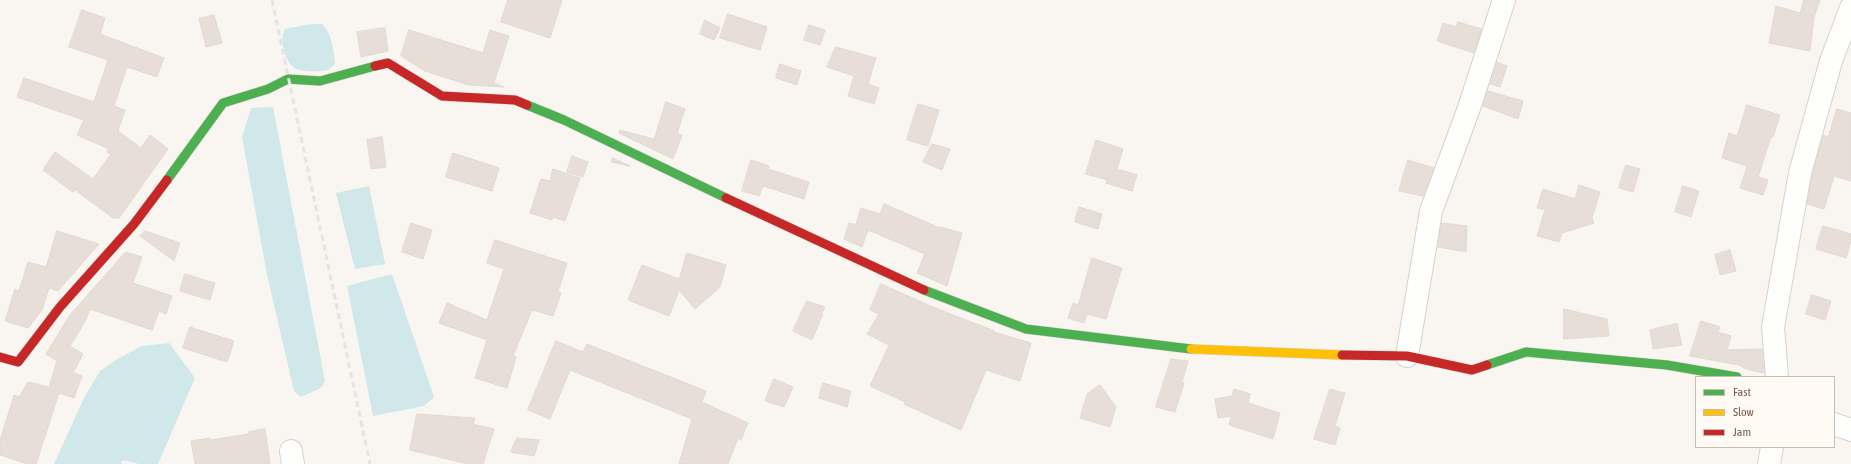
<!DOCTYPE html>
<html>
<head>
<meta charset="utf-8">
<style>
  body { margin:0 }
  #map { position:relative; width:1851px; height:464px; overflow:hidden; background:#f9f5f0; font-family:"Asap Condensed",sans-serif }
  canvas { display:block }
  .legend { position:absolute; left:1695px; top:376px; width:140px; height:72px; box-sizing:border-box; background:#fffaf3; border:1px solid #cabbb1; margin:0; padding:5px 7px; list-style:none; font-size:12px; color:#7a5c4d }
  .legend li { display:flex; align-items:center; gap:8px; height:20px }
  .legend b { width:20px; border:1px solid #cabbb1 }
</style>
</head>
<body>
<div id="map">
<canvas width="1851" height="464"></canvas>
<ul class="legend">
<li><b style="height:5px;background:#4caf50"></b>Fast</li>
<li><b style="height:5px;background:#ffc107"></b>Slow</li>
<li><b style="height:5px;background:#c62828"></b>Jam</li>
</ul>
</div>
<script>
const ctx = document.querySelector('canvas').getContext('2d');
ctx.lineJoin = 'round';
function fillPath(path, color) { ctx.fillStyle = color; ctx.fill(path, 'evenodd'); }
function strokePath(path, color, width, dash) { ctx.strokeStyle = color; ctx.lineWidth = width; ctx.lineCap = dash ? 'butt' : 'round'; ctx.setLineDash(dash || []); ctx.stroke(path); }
fillPath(new Path2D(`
  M 311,24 L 322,24 C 332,33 334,51 335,64 C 333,66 330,69 327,70 C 320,72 298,72 293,67 C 285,60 279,38 285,29 Z
  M 273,107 L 325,381 L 321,388 L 301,397 L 294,391 L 267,275 L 242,137 L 251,108 Z
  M 369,186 L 385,264 L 355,269 L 336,193 Z
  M 392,274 L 434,397 L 424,406 L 373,416 L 347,286 Z
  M 169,343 L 195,378 L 158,464 L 139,464 L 123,460 L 121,464 L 54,464 L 84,398 L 100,371 L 119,358 L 142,346 Z`), '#d0e8ea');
const building = new Path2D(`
  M 508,0 L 562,0 L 550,38 L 501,22 Z
  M 1804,0 L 1820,0 L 1814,17 L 1810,51 L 1769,43 L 1776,6 L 1800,13 Z
  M 82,10 L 105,18 L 100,34 L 164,58 L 157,77 L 127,67 L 114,106 L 125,110 L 118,131 L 141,148 L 150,135 L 168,149 L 119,218 L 113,218 L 75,190 L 73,192 L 43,170 L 55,152 L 93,179 L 111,154 L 107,152 L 109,149 L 77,135 L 84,120 L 17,97 L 24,78 L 94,102 L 108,60 L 69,47 Z
  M 728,14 L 767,27 L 760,50 L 720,38 Z
  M 214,15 L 222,43 L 206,47 L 199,19 Z
  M 705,20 L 720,28 L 714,40 L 700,34 Z
  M 1458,22 L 1482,29 L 1474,53 L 1437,41 L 1443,23 L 1456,27 Z
  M 809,25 L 825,30 L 820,45 L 804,40 Z
  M 385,28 L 388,51 L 361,57 L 357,32 Z
  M 409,30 L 483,53 L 490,30 L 509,36 L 494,83 L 504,87 L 469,85 L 425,71 L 401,56 Z
  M 836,47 L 876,58 L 868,84 L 879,88 L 874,104 L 848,96 L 854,76 L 827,67 Z
  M 1497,62 L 1507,66 L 1500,87 L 1490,84 Z
  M 780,64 L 801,71 L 797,85 L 776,78 Z
  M 1488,91 L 1523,101 L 1518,119 L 1483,106 Z
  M 666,102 L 685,109 L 677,134 L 682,135 L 673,159 L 619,133 L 620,130 L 654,139 Z
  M 918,104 L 939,110 L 928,146 L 907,140 Z
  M 1747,105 L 1780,115 L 1773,137 L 1771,137 L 1758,177 L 1768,180 L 1763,195 L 1740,188 L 1747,166 L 1722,158 L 1729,133 L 1737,136 Z
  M 1837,109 L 1851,113 L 1851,181 L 1834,176 L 1824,209 L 1807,204 L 1812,176 L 1823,135 L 1828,137 Z
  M 382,137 L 386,167 L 371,169 L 367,140 Z
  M 1096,140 L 1123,149 L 1117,169 L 1137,175 L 1132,191 L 1106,183 L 1107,180 L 1086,174 Z
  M 932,144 L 950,149 L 942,170 L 923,162 Z
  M 453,153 L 499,168 L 492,191 L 446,177 Z
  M 572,156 L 588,162 L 583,177 L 567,172 Z
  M 613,158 L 630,166 L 629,166 L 612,162 Z
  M 751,160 L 769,166 L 768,169 L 809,182 L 804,199 L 763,186 L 759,196 L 742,191 Z
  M 1408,160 L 1434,168 L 1423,196 L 1399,191 Z
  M 1626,165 L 1640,169 L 1633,192 L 1619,188 Z
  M 553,169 L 580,178 L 565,221 L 553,217 L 552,220 L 530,213 L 541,179 L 550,181 Z
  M 1579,185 L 1600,192 L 1592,218 L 1594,223 L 1562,233 L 1559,242 L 1537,236 L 1545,210 L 1537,208 L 1543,189 L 1575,199 Z
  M 1683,186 L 1699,191 L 1691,217 L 1675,212 Z
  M 884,204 L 940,228 L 940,227 L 962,233 L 947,286 L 917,273 L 925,254 L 868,230 L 862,247 L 844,239 L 849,223 L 858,225 L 856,224 L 861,208 L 880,214 Z
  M 1079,207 L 1102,214 L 1098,229 L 1075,222 Z
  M 411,223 L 432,230 L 423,259 L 402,252 Z
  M 1442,223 L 1467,226 L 1466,252 L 1438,247 Z
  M 1823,226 L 1851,234 L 1851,241 L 1846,258 L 1816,249 Z
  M 57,231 L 99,244 L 58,291 L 49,288 L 42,310 L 28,328 L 5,321 L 15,289 L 19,291 L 28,262 L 46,267 Z
  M 145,231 L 180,243 L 174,261 L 140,236 Z
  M 495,240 L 567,263 L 558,292 L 561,293 L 553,316 L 532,310 L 513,356 L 516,357 L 507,388 L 475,378 L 487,340 L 439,323 L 447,303 L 487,320 L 504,269 L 487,263 Z
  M 1730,250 L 1736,271 L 1720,275 L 1715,255 Z
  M 126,252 L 142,257 L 133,283 L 172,296 L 166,314 L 159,311 L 152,330 L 90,309 L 86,320 L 70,346 L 83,354 L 73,373 L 82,376 L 74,398 L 59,393 L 36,464 L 27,464 L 0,455 L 0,441 L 14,395 L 19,397 L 28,382 L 49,387 L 57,361 L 46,354 L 70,315 Z
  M 687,253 L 726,265 L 720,287 L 695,309 L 679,290 L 669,316 L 628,300 L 642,265 L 679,279 Z
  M 1092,258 L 1122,268 L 1106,319 L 1087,314 L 1084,323 L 1068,318 L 1073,303 L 1078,305 Z
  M 185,274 L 215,283 L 210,300 L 180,291 Z
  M 881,284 L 935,308 L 995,331 L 994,332 L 1031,343 L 1020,381 L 986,370 L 961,430 L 904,404 L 905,402 L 870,386 L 889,345 L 867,334 L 879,314 L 870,310 Z
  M 1812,295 L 1831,301 L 1825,320 L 1806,314 Z
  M 807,301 L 825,307 L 821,314 L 823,314 L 812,340 L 793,331 Z
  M 1564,309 L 1607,319 L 1609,336 L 1564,339 Z
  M 1701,321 L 1720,327 L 1718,332 L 1731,336 L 1727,350 L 1762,349 L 1764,373 L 1746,369 L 1739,365 L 1690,356 Z
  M 1677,324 L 1682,345 L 1653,349 L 1650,330 Z
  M 190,327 L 234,341 L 227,362 L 183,348 Z
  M 556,341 L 583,352 L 587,344 L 706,391 L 702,402 L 748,423 L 741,440 L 738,438 L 728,464 L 679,464 L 692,419 L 570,370 L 550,419 L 528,410 Z
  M 1171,359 L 1188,361 L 1182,383 L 1184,383 L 1175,412 L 1156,407 Z
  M 774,379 L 793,387 L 784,407 L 765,401 Z
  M 823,383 L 851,391 L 847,407 L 819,398 Z
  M 1100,385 L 1116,407 L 1110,427 L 1080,418 L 1087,394 Z
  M 1234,389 L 1250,394 L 1248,403 L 1280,413 L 1273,439 L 1229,425 L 1231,416 L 1218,418 L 1215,399 L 1232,396 Z
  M 1330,389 L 1345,393 L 1335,426 L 1340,428 L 1335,445 L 1314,439 Z
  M 417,414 L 475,418 L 473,424 L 494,429 L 483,464 L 468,464 L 410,450 Z
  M 265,429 L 270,464 L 195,464 L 191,441 L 210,438 L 210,440 L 249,434 L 249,432 Z
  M 517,438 L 539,440 L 534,456 L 511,452 Z`);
fillPath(building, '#e6ded7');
strokePath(building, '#e2d8d2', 1);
const street = new Path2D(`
  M 1407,356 L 1431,211 L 1469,108 L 1504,0
  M 1777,377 L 1773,327 L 1800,173 L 1831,61 L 1851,8
  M 1834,424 L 1851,430
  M 291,451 L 293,464
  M 1769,464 L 1772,447`);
const fast = new Path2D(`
  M 527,105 L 564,120 L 726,198
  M 167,180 L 223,103 L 268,89 L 288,79 L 320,81 L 375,66
  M 924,290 L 1026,329 L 1191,349
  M 1487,365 L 1526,352 L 1667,365 L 1737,377`);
const slow = new Path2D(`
  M 1191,349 L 1342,355`);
const jam = new Path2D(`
  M 375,66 L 388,63 L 442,96 L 515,100 L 527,105
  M 726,198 L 924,290
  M 1342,355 L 1407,356 L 1472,370 L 1487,365
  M 0,357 L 18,362 L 60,307 L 134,224 L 167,180`);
strokePath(street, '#d7d1cb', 24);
strokePath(fast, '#d9d2cb', 10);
strokePath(slow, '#d9d2cb', 10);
strokePath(jam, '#d9d2cb', 10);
strokePath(street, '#fefefd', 22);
strokePath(fast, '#4caf50', 9);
strokePath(slow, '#ffc107', 9);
strokePath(jam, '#c62828', 9);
strokePath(new Path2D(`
  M 272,0 L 370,464`), '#e6e3e7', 3, [6, 4]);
</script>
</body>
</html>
